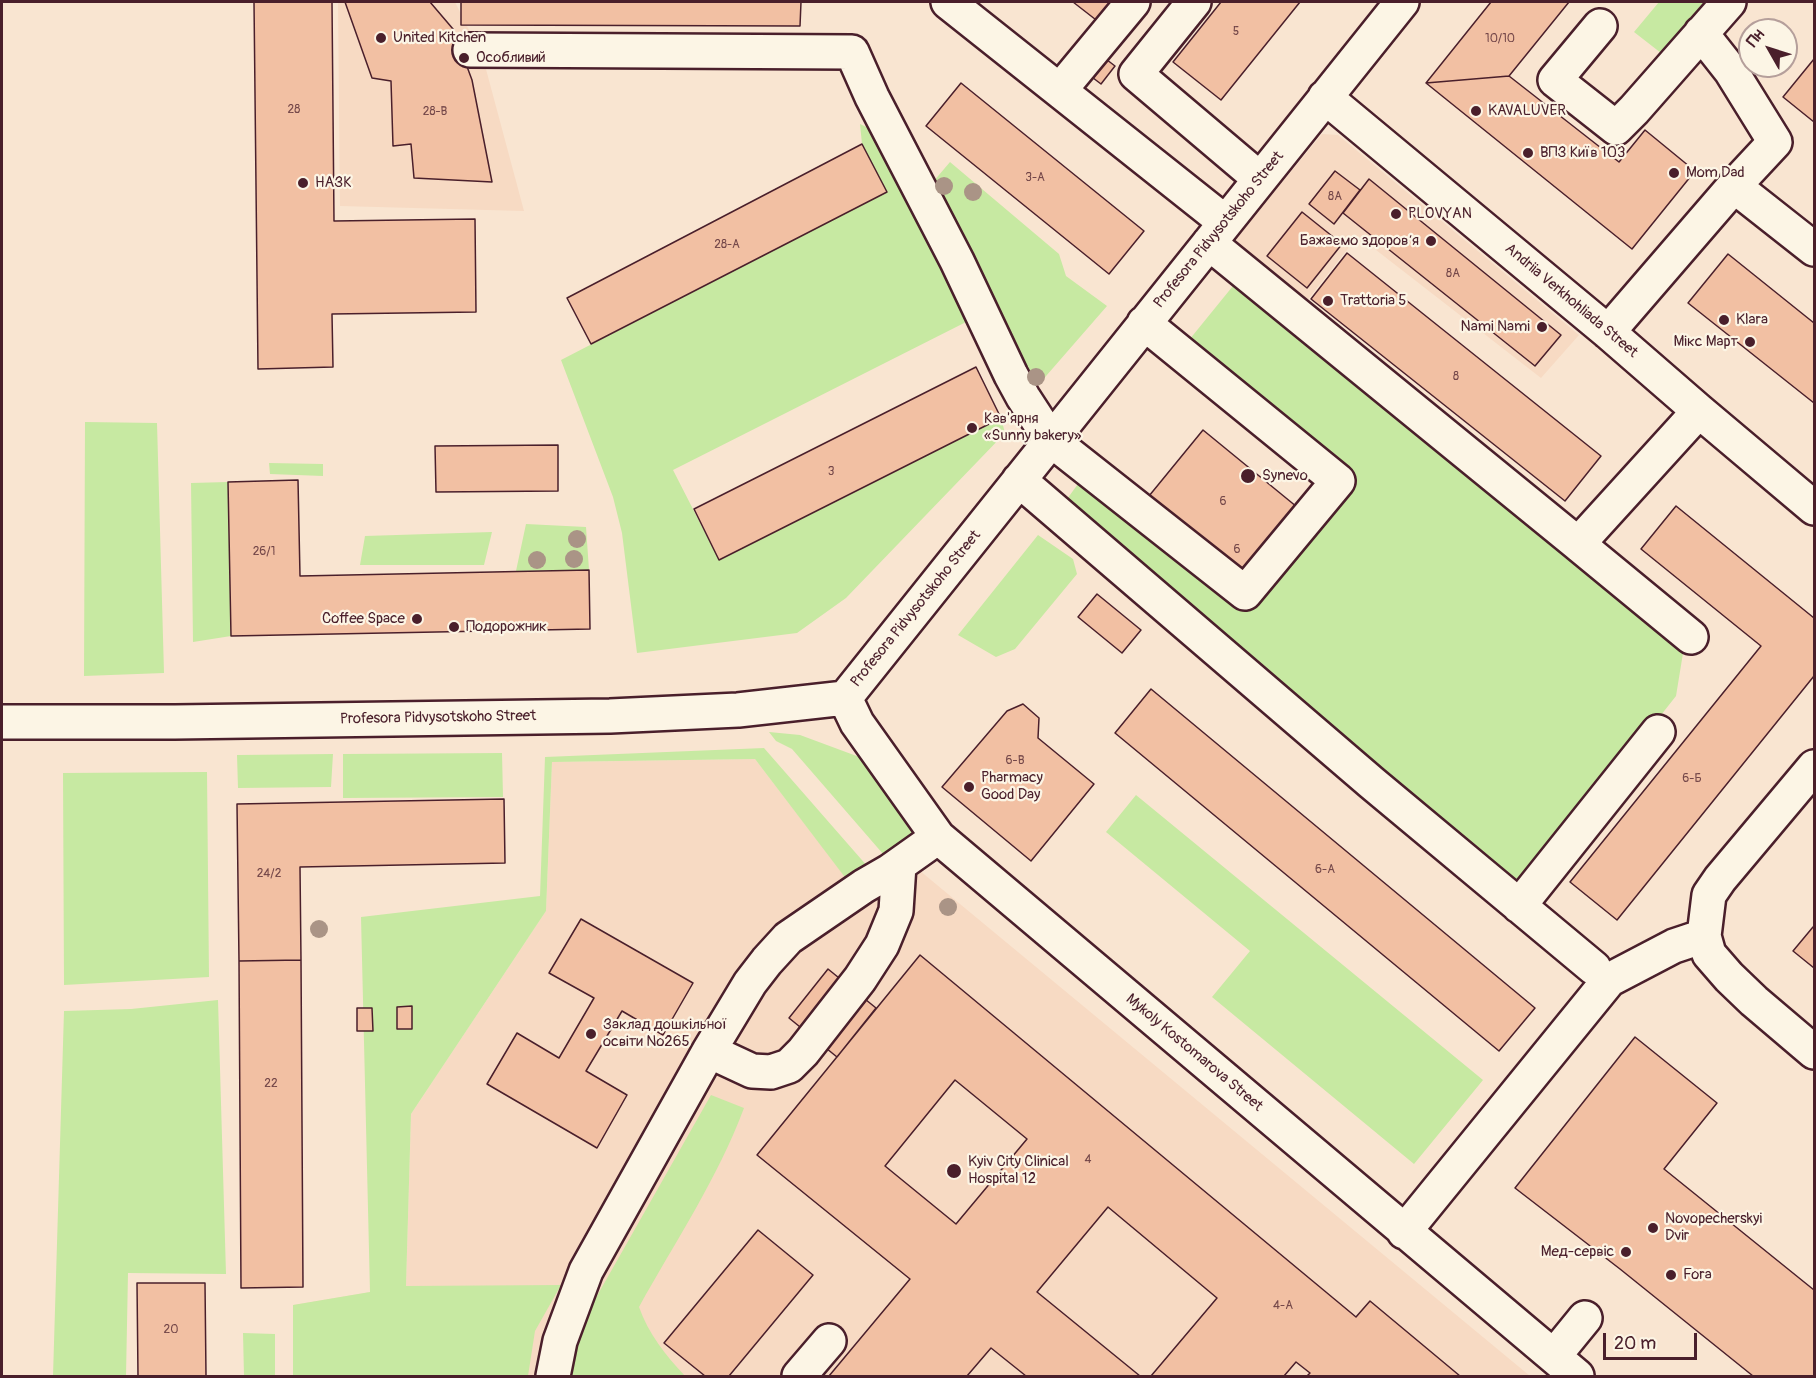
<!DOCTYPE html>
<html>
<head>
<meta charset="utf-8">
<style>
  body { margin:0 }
  #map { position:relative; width:1816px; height:1378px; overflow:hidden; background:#f9e5d1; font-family:Pangolin,sans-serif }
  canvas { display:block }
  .frame { position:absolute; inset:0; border:3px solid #4a1f2b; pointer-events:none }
  .north { position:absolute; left:1738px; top:18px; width:60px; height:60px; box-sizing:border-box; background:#fcf5e5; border:2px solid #b59f9b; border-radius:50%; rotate:309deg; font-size:16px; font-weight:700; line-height:24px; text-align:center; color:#4a1f2b }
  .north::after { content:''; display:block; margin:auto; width:21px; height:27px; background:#4a1f2b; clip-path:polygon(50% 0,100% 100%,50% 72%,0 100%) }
  .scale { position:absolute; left:1603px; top:1333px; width:94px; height:27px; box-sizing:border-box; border:3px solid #4a1f2b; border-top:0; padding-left:8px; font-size:18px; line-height:21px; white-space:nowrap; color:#4a1f2b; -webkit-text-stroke:4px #fcf5e5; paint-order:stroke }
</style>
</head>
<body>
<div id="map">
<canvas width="1816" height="1378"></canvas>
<div class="frame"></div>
<div class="north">Пн</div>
<div class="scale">20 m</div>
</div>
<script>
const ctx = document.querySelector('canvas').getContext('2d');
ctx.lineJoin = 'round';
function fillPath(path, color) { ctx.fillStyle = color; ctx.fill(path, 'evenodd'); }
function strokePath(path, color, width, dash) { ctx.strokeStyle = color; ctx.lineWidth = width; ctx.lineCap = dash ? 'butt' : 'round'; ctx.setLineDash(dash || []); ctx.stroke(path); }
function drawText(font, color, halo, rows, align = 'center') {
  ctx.font = font + ' Pangolin,sans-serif'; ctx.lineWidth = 4.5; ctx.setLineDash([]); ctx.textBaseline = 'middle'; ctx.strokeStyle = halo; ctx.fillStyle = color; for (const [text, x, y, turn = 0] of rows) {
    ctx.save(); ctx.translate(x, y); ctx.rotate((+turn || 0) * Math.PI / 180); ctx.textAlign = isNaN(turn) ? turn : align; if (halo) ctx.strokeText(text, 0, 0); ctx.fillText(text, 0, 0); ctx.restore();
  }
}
fillPath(new Path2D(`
  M 338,2 L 455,2 L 483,58 L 524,211 L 340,206 Z
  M 1322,134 L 1338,135 L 1579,335 L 1541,378 L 1358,236 L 1305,303 L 1233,242 Z
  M 755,759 L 847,879 L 896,851 L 1530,1376 L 293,1376 L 293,1305 L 406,1286 L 411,1114 L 546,911 L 552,762 Z`), '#f7dac3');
fillPath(new Path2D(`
  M 1659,2 L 1719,2 L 1670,60 L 1634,32 Z
  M 860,124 L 879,133 L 974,318 L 673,470 L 719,560 L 1001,418 L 1005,433 L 846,598 L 797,633 L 637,653 L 622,533 L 613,497 L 561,360 L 886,192 L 862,144 Z
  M 950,162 L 1059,254 L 1066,276 L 1107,306 L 1033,391 L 927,189 Z
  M 1237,281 L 1684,647 L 1676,696 L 1519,895 L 1062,506 L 1083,477 L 1248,607 L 1351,480 L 1185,345 Z
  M 85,422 L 157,423 L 164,673 L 84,676 Z
  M 269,463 L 323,464 L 323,476 L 270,474 Z
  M 228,482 L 231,636 L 193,642 L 191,483 Z
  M 526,524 L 586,527 L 589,570 L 516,571 Z
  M 492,532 L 484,565 L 360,565 L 365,536 Z
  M 1038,535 L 1073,559 L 1077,574 L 1015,649 L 996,657 L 958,635 Z
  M 769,732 L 800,735 L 862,758 L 921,838 L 890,862 L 792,749 L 776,741 Z
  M 764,748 L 868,867 L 847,880 L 755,759 L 552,762 L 546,911 L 411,1114 L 406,1286 L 561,1285 L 535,1331 L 528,1376 L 293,1376 L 293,1305 L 370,1292 L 361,917 L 540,896 L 545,757 Z
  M 502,753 L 503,797 L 343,798 L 343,754 Z
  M 333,754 L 331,787 L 238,788 L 237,755 Z
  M 207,772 L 209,977 L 64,985 L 63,773 Z
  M 1136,795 L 1483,1080 L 1414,1164 L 1212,997 L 1250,951 L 1106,832 Z
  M 218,1000 L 226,1274 L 128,1273 L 126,1376 L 53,1376 L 64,1011 L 131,1009 Z
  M 711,1095 L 744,1108 C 718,1178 675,1242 639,1307 C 648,1333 666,1356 685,1376 L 569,1376 L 568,1347 Z
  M 243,1333 L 275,1334 L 275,1376 L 244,1376 Z`), '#c7e9a2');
const building = new Path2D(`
  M 254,2 L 332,2 L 334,221 L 475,219 L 476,312 L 332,314 L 333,367 L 258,369 Z
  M 345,2 L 430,2 L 453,29 L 472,80 L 492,182 L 414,178 L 411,144 L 393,146 L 391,81 L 372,78 Z
  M 461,2 L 801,2 L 800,26 L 461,25 Z
  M 1073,2 L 1118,2 L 1100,23 Z
  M 1221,2 L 1300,2 L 1221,100 L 1173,62 Z
  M 1491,2 L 1569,2 L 1509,76 L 1426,83 Z
  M 1098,53 L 1115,66 L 1101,84 L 1084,71 Z
  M 1814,59 L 1814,122 L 1783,97 Z
  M 1509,76 L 1619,162 L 1645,130 L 1695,171 L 1632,249 L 1426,83 Z
  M 961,83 L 1144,231 L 1109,274 L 926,126 Z
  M 862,144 L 887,192 L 591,344 L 567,298 Z
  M 1335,171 L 1360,190 L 1334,224 L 1309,204 Z
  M 1369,179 L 1561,335 L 1535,366 L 1343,213 Z
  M 1302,212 L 1342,244 L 1307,288 L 1267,256 Z
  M 1347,253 L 1601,456 L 1565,501 L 1311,299 Z
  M 1728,254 L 1814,323 L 1814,403 L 1688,303 Z
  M 976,367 L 1001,418 L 719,560 L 694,509 Z
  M 1203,430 L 1297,507 L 1243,573 L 1149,496 Z
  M 558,445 L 558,491 L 436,492 L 435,446 Z
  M 298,480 L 300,576 L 589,570 L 590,629 L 231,636 L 228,482 Z
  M 1676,506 L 1814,618 L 1814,676 L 1617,920 L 1570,882 L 1761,646 L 1641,549 Z
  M 1097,594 L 1141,630 L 1122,653 L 1078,617 Z
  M 1151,689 L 1535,1008 L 1499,1051 L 1115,733 Z
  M 1023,704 L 1039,718 L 1038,738 L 1094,784 L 1031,861 L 942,787 L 1007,711 Z
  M 504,799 L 505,863 L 300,867 L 301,960 L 239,961 L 237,804 Z
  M 581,919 L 693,983 L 663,1035 L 622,1011 L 586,1071 L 627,1095 L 597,1148 L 487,1084 L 517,1033 L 559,1058 L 594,998 L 549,973 Z
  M 1813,927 L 1814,928 L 1814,968 L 1793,951 Z
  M 920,955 L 1356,1317 L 1370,1301 L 1460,1376 L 1307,1376 L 1310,1373 L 1296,1362 L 1284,1376 L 1151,1376 L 1217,1298 L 1108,1207 L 1037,1292 L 1140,1376 L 1026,1376 L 991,1348 L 967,1376 L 829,1376 L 910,1279 L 757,1155 ZM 955,1080 L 1027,1139 L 956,1224 L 885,1166 Z
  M 301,960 L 303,1287 L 241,1288 L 239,961 Z
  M 828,969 L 876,1008 L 837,1057 L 789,1018 Z
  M 412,1006 L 412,1029 L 397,1029 L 397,1007 Z
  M 357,1008 L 372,1008 L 373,1031 L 357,1031 Z
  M 1635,1037 L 1717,1103 L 1664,1169 L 1814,1290 L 1814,1376 L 1753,1376 L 1620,1269 L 1515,1188 Z
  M 758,1230 L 813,1275 L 729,1376 L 705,1376 L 664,1343 Z
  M 137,1283 L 205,1283 L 206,1376 L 138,1376 Z`);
fillPath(building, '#f2c0a3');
strokePath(building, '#4a1f2b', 1.5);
const minor = new Path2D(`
  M 948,2 L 1225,222
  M 1194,2 L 1136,74 L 1260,179
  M 1600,26 L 1555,80 L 1616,128 L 1634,110 L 1729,2
  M 470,50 L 852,52 L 872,97 L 957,261 L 1011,375 L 1023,397 L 1051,440 L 1245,593 L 1338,481 L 1144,323
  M 1060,90 L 1133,2
  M 1325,97 L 1608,332 L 1699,411 L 1814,508
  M 1734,186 L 1814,249
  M 1209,243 L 1578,544 L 1699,411
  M 1608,332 L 1734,186 L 1775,142 L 1731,71 L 1701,33
  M 1019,480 L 1372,783 L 1594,968
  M 1578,544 L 1691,637
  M 845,698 L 857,723 L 938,837 L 1577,1376
  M 2,722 L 175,722 L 610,716 L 738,710 L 845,698 L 1402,2
  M 1814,767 L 1720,879 L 1709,895 L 1704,936 L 1709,954 L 1729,977 L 1754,1001 L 1814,1052
  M 1519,906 L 1658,732
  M 709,1051 L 752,1071 L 771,1072 L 789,1066 L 803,1052 L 860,979 L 882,945 L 896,911 L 899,865
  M 1404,1232 L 1609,980 L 1674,946 L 1704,936
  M 1554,1356 L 1585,1318
  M 553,1376 L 560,1341 L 586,1271 L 709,1051 L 750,983 L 767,961 L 788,938 L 864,886 L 890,871 L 938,837
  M 799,1376 L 829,1341`);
strokePath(minor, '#4a1f2b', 38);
strokePath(minor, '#fcf5e5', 33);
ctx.fillStyle = '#aa9486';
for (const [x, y] of [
  [944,186],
  [973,192],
  [1036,377],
  [577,539],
  [574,559],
  [537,560],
  [948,907],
  [319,929]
]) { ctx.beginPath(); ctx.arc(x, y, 9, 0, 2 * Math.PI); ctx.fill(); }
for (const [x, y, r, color] of [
  [381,38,6,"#4a1f2b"],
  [464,58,6,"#4a1f2b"],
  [1476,111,6,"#4a1f2b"],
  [1528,153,6,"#4a1f2b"],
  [1674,173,6,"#4a1f2b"],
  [303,183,6,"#4a1f2b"],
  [1396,214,6,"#4a1f2b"],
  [1431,241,6,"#4a1f2b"],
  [1328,301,6,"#4a1f2b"],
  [1724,320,6,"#4a1f2b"],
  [1542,327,6,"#4a1f2b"],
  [1750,342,6,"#4a1f2b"],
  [972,428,6,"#4a1f2b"],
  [1248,476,8,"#4a1f2b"],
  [417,619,6,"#4a1f2b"],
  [454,627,6,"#4a1f2b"],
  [969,787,6,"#4a1f2b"],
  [591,1034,6,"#4a1f2b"],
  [954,1171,8,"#4a1f2b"],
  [1653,1228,6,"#4a1f2b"],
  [1626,1252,6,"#4a1f2b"],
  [1671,1275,6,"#4a1f2b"]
]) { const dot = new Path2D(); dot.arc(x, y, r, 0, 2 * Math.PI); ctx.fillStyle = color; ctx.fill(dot); strokePath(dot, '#fcf5e5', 2); }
drawText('12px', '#744749', null, [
  ["5",1236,32],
  ["10/10",1500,39],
  ["28",294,110],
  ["28-В",435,112],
  ["3-А",1035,178],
  ["8А",1335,197],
  ["28-А",727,245],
  ["8А",1453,274],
  ["8",1456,377],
  ["3",831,472],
  ["6",1223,502],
  ["6",1237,550],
  ["26/1",264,552],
  ["6-В",1015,761],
  ["6-Б",1692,779],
  ["6-А",1325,870],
  ["24/2",269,874],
  ["22",271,1084],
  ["4",1088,1160],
  ["4-А",1283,1306],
  ["20",171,1330]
]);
drawText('15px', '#4a1f2b', '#fcf5e5', [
  ["United Kitchen",393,38],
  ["Особливий",476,58],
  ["KAVALUVER",1488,111],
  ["ВПЗ Київ 103",1540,153],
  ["Mom Dad",1686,173],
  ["НАЗК",315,183],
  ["PLOVYAN",1408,214],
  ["Бажаємо здоровʼя",1419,241,"right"],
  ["Trattoria 5",1340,301],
  ["Klara",1736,320],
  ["Nami Nami",1530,327,"right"],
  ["Мікс Март",1738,342,"right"],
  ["Кав'ярня",984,419],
  ["«Sunny bakery»",984,436],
  ["Synevo",1262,476],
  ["Coffee Space",405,619,"right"],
  ["Подорожник",466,627],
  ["Pharmacy",981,778],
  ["Good Day",981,795],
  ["Заклад дошкільної",603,1025],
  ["освіти №265",603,1042],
  ["Kyiv City Clinical",968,1162],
  ["Hospital 12",968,1179],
  ["Novopecherskyi",1665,1219],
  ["Dvir",1665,1236],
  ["Мед-сервіс",1614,1252,"right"],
  ["Fora",1683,1275]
], 'left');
drawText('15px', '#4a1f2b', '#fcf5e5', [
  ["Profesora Pidvysotskoho Street",1219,230,-51],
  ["Andriia Verkhohliada Street",1571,301,40],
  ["Profesora Pidvysotskoho Street",916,609,-51],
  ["Profesora Pidvysotskoho Street",438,718,-1],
  ["Mykoly Kostomarova Street",1194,1053,40]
]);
</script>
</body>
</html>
